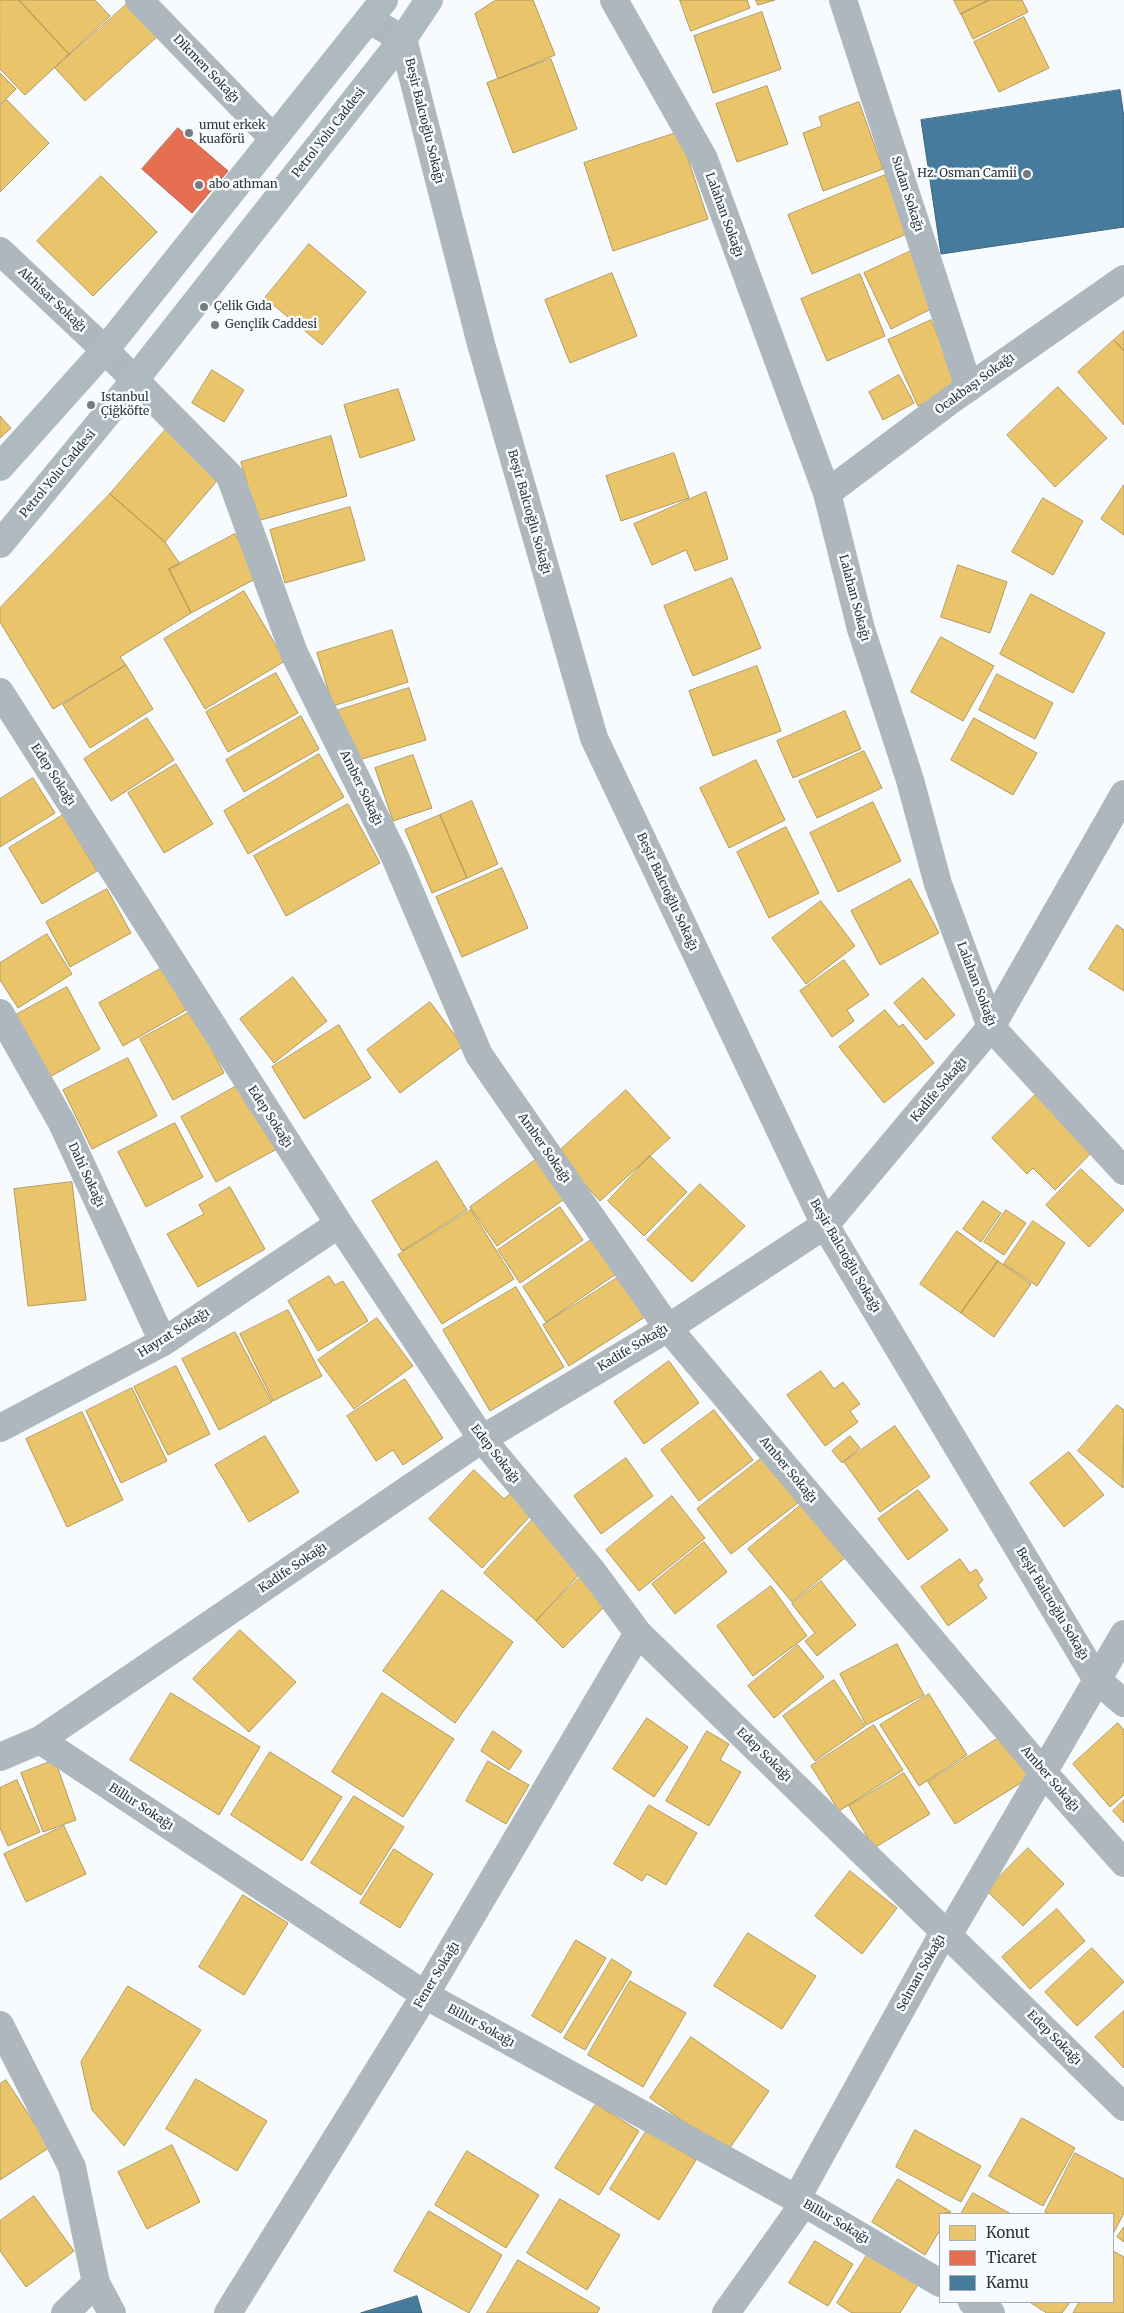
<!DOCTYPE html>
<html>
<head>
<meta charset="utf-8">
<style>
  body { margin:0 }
  #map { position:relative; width:1124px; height:2313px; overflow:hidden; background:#f8fbfd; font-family:Merriweather,serif }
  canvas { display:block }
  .legend { position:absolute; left:939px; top:2213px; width:175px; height:90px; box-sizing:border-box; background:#f7fbfe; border:1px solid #a7acb0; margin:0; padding:6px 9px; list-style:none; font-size:15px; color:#2e363b }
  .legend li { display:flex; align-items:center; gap:10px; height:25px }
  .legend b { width:25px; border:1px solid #a7acb0 }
</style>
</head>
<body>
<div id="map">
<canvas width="1124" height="2313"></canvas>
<ul class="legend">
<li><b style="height:14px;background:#e9c46a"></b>Konut</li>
<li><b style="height:14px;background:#e76f51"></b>Ticaret</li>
<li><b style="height:14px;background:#457b9d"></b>Kamu</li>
</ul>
</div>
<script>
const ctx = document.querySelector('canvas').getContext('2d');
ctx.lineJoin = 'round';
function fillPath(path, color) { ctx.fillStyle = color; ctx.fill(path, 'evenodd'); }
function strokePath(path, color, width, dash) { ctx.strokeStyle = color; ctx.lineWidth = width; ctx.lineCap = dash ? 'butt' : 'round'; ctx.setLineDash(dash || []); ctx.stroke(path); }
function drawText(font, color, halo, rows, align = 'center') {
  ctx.font = font + ' Merriweather,serif'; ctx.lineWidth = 5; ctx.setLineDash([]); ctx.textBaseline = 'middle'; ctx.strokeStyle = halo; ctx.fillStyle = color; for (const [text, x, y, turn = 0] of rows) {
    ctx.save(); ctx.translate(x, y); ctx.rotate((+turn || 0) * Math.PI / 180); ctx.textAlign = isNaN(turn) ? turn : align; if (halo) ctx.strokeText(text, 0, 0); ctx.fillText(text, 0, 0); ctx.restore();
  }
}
const homes = new Path2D(`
  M 0,0 L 19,0 L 69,54 L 25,95 L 0,69 Z
  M 19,0 L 95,0 L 110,16 L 69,54 Z
  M 496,0 L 533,0 L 555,55 L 498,79 L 475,14 Z
  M 680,0 L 747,0 L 750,8 L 691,31 Z
  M 756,0 L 775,0 L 758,5 Z
  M 954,0 L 989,0 L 961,14 Z
  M 989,0 L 1022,0 L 1028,12 L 973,39 L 961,14 Z
  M 128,3 L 158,36 L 85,101 L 55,68 Z
  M 762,12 L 781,69 L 713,93 L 694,36 Z
  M 1024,17 L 1049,68 L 999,92 L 974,42 Z
  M 551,59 L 577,129 L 513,153 L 487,83 Z
  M 0,73 L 16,89 L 0,105 Z
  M 767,86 L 788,144 L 737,162 L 716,104 Z
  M 7,100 L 49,143 L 0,192 L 0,107 Z
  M 859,102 L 883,169 L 823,191 L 803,133 L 822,126 L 819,117 Z
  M 679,132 L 708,219 L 613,251 L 584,163 Z
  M 885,175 L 909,233 L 812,274 L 788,215 Z
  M 101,176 L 157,232 L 93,296 L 37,241 Z
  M 309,244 L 366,292 L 322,345 L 265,298 Z
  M 913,250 L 939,305 L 891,329 L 864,273 Z
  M 612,273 L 637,336 L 570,363 L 545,300 Z
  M 860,274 L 885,336 L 827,361 L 801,299 Z
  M 931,320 L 961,386 L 918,406 L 888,340 Z
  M 1124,331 L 1124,351 L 1114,340 Z
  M 1114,340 L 1124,351 L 1124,425 L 1078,372 Z
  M 212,370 L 244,390 L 224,422 L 192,403 Z
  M 899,375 L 914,403 L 883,420 L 869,392 Z
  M 1058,387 L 1107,438 L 1055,487 L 1007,435 Z
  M 398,389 L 415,440 L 360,458 L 344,405 Z
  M 0,416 L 11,428 L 0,438 Z
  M 167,428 L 222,475 L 165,542 L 110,494 Z
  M 331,436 L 347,496 L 257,521 L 241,462 Z
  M 674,453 L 689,498 L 621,521 L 606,476 Z
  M 1124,485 L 1124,535 L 1101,519 Z
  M 706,492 L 728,559 L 695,571 L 686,550 L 652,565 L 634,524 Z
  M 110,494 L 165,542 L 180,564 L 169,569 L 191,613 L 120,657 L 126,665 L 53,709 L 0,622 L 0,608 Z
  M 1043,498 L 1083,521 L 1053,575 L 1012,552 Z
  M 350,507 L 365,560 L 285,583 L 270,530 Z
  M 235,534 L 259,577 L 191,613 L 169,569 Z
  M 958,565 L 1007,582 L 990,633 L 941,617 Z
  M 732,578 L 761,648 L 693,676 L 664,606 Z
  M 244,591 L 285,661 L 205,709 L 164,639 Z
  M 1031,594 L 1105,633 L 1073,693 L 1000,654 Z
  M 392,630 L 408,682 L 333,706 L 317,653 Z
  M 941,637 L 994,666 L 963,721 L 911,692 Z
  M 126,665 L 153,709 L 90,748 L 63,705 Z
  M 757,666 L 781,731 L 713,756 L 689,691 Z
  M 276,673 L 298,713 L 228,752 L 206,712 Z
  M 997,674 L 1053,703 L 1035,739 L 979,710 Z
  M 409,688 L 426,740 L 352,762 L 336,711 Z
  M 845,711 L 861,749 L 793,778 L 777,741 Z
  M 301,716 L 319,749 L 244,792 L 226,760 Z
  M 147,718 L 174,760 L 111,801 L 84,759 Z
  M 974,718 L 1037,753 L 1013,795 L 951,760 Z
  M 864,751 L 882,788 L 817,818 L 799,781 Z
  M 319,754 L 344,797 L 248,854 L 224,811 Z
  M 413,755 L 432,808 L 393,821 L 375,768 Z
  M 756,760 L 785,820 L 729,848 L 700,788 Z
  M 176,764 L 213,824 L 164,853 L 128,793 Z
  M 33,778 L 55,813 L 0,847 L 0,799 Z
  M 472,801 L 498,864 L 467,878 L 440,815 Z
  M 873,802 L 901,861 L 838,892 L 810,833 Z
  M 348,804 L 380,863 L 286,916 L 254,856 Z
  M 63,815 L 97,871 L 42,904 L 9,848 Z
  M 440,815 L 467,878 L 432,893 L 405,830 Z
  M 786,827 L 819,893 L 769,918 L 737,852 Z
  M 502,868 L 528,928 L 462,957 L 436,897 Z
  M 910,879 L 939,933 L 880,965 L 851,911 Z
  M 107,889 L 131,933 L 70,967 L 46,922 Z
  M 821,901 L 855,946 L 806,984 L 772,938 Z
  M 1117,925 L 1124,930 L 1124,991 L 1089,969 Z
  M 47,934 L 72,974 L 18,1008 L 0,980 L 0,963 Z
  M 844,960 L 869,995 L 847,1010 L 854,1021 L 832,1037 L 800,991 Z
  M 162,968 L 186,1010 L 123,1046 L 99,1003 Z
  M 293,977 L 327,1021 L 274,1063 L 240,1019 Z
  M 923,978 L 955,1015 L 926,1040 L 894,1003 Z
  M 67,987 L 100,1049 L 46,1079 L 12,1017 Z
  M 430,1002 L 463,1046 L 400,1093 L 367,1050 Z
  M 885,1010 L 899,1027 L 903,1024 L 934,1063 L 884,1103 L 839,1047 Z
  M 192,1011 L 224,1073 L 173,1100 L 140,1039 Z
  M 339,1025 L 371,1078 L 304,1119 L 272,1067 Z
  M 128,1058 L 157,1116 L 92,1149 L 63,1090 Z
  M 242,1083 L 277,1149 L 216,1182 L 181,1117 Z
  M 626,1090 L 670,1138 L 600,1201 L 557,1153 Z
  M 1035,1095 L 1092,1152 L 1055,1190 L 1033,1168 L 1027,1174 L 992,1138 Z
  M 175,1123 L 203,1177 L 146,1207 L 118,1152 Z
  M 541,1156 L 569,1196 L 497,1246 L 470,1207 Z
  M 650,1156 L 687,1192 L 644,1236 L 608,1201 Z
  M 437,1161 L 467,1210 L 402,1251 L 372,1201 Z
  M 1081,1169 L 1124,1210 L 1089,1247 L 1046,1205 Z
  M 72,1182 L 86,1300 L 28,1306 L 14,1189 Z
  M 700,1184 L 745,1226 L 692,1282 L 647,1240 Z
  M 230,1187 L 265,1249 L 198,1287 L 167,1234 L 204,1214 L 199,1205 Z
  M 983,1201 L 1001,1213 L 981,1242 L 963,1229 Z
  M 560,1207 L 583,1240 L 520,1283 L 498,1250 Z
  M 471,1210 L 514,1279 L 442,1324 L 398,1255 Z
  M 1006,1210 L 1026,1223 L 1004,1255 L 984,1242 Z
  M 1033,1221 L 1065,1243 L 1037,1286 L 1004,1264 Z
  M 957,1231 L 998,1261 L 961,1313 L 920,1284 Z
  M 598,1235 L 622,1270 L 546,1322 L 523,1287 Z
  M 998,1261 L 1031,1284 L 994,1337 L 961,1313 Z
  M 625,1273 L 651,1313 L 569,1366 L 543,1325 Z
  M 329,1276 L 335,1285 L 343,1281 L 368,1321 L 318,1351 L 288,1301 Z
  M 516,1287 L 564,1367 L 490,1411 L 443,1330 Z
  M 288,1310 L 322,1376 L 273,1401 L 240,1334 Z
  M 377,1318 L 413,1366 L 354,1409 L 318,1360 Z
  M 235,1332 L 272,1402 L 219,1430 L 182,1359 Z
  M 669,1361 L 699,1403 L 644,1444 L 614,1402 Z
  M 176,1366 L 210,1434 L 168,1455 L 134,1387 Z
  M 821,1371 L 834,1389 L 843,1382 L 860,1404 L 850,1411 L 858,1422 L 825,1446 L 787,1395 Z
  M 405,1379 L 443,1438 L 403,1465 L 393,1450 L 376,1461 L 347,1416 Z
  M 132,1388 L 167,1461 L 121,1483 L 86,1411 Z
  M 1117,1405 L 1124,1410 L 1123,1488 L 1078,1451 Z
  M 714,1410 L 753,1460 L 699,1501 L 661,1450 Z
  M 82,1412 L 123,1500 L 67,1527 L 26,1439 Z
  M 895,1426 L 930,1477 L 880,1512 L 844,1462 Z
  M 265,1436 L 299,1492 L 249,1522 L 215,1465 Z
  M 850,1436 L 860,1448 L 842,1463 L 832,1451 Z
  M 1069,1452 L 1104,1495 L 1064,1527 L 1030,1483 Z
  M 763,1457 L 798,1503 L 731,1554 L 697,1509 Z
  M 626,1458 L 653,1496 L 601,1534 L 574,1496 Z
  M 474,1470 L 504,1499 L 510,1494 L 532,1514 L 482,1568 L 429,1519 Z
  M 918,1490 L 948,1530 L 908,1560 L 878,1519 Z
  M 672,1496 L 705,1538 L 639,1591 L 606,1550 Z
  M 802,1504 L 846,1557 L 792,1602 L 748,1549 Z
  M 532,1520 L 585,1568 L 536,1621 L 484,1573 Z
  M 704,1542 L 727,1572 L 675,1614 L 652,1584 Z
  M 960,1559 L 970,1573 L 976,1569 L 983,1580 L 978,1585 L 987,1598 L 948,1626 L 921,1587 Z
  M 581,1576 L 608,1603 L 563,1648 L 536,1621 Z
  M 821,1581 L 856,1625 L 817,1656 L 805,1641 L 815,1633 L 792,1604 Z
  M 771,1586 L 807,1636 L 753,1676 L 717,1626 Z
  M 442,1590 L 513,1642 L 455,1723 L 383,1671 Z
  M 240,1630 L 296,1682 L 249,1732 L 193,1679 Z
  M 897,1644 L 924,1695 L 866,1725 L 840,1674 Z
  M 798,1645 L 824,1677 L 774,1718 L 748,1686 Z
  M 834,1680 L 865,1726 L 815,1761 L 783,1716 Z
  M 171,1693 L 260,1747 L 219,1815 L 130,1760 Z
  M 382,1693 L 454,1739 L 403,1817 L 332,1772 Z
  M 929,1694 L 967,1755 L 919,1786 L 880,1725 Z
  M 647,1718 L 688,1747 L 654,1797 L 613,1769 Z
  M 1118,1723 L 1124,1730 L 1124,1795 L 1110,1807 L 1073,1764 Z
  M 874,1725 L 903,1770 L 839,1811 L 811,1766 Z
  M 493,1731 L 522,1751 L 509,1770 L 481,1751 Z
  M 707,1731 L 729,1744 L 720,1760 L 741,1772 L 709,1826 L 666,1801 Z
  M 1005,1734 L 1032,1776 L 955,1824 L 928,1782 Z
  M 270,1752 L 342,1797 L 302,1861 L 231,1815 Z
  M 55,1760 L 76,1820 L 43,1832 L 21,1773 Z
  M 488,1761 L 529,1785 L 506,1824 L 466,1801 Z
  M 904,1773 L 930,1814 L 874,1848 L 849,1806 Z
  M 17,1780 L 40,1832 L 8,1846 L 0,1828 L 0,1788 Z
  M 354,1796 L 404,1827 L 361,1895 L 311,1863 Z
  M 1124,1800 L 1124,1823 L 1113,1811 Z
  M 649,1805 L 697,1833 L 666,1885 L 647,1874 L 642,1881 L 614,1864 Z
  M 64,1826 L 86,1874 L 26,1902 L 4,1854 Z
  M 1028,1848 L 1064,1884 L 1023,1926 L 986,1890 Z
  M 394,1849 L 433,1874 L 400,1928 L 360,1903 Z
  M 850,1871 L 897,1908 L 862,1954 L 815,1916 Z
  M 243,1895 L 288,1923 L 244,1995 L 199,1967 Z
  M 1057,1909 L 1085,1941 L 1030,1989 L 1002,1957 Z
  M 748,1933 L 816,1976 L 782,2029 L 714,1986 Z
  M 576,1940 L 606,1958 L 561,2033 L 532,2016 Z
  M 1092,1948 L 1124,1982 L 1077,2026 L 1045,1992 Z
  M 612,1959 L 632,1972 L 585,2050 L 564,2038 Z
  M 630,1981 L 686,2013 L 643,2087 L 588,2055 Z
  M 128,1986 L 201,2030 L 124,2146 L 92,2110 L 81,2062 Z
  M 1124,2011 L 1124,2068 L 1095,2037 Z
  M 691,2037 L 769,2091 L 727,2152 L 650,2098 Z
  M 196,2079 L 267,2121 L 237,2171 L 166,2129 Z
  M 6,2080 L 50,2147 L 0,2180 L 0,2084 Z
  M 596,2104 L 639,2131 L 599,2195 L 555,2168 Z
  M 1022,2118 L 1075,2148 L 1043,2206 L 989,2176 Z
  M 647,2130 L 696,2160 L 659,2220 L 610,2189 Z
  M 915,2130 L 981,2166 L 961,2202 L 896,2167 Z
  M 172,2145 L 200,2202 L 147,2229 L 118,2172 Z
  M 467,2151 L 539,2195 L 506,2248 L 435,2205 Z
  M 1075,2153 L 1124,2179 L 1124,2213 L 1113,2234 L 1113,2214 L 1050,2214 L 1045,2212 Z
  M 898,2179 L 951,2212 L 940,2214 L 940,2230 L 925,2255 L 872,2222 Z
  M 973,2193 L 1011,2214 L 961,2214 Z
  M 34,2196 L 74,2251 L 26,2287 L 0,2251 L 0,2221 Z
  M 560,2199 L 620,2235 L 587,2290 L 527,2253 Z
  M 429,2211 L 502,2255 L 469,2313 L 394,2271 Z
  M 1124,2227 L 1124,2242 L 1117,2237 Z
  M 815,2241 L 853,2264 L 828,2306 L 789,2283 Z
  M 1113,2251 L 1124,2257 L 1124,2313 L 1073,2313 L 1079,2302 L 1113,2302 Z
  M 869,2252 L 919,2283 L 900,2313 L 852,2313 L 837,2303 Z
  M 518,2260 L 600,2308 L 597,2313 L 487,2313 Z
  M 1030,2302 L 1070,2302 L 1062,2313 L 1047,2313 Z`);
fillPath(homes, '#e9c46a');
strokePath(homes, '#b1995c', 1);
const shops = new Path2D(`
  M 178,128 L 228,171 L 192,213 L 142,169 Z`);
fillPath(shops, '#e76f51');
strokePath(shops, '#b05e4a', 1);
const public = new Path2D(`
  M 1120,90 L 1124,117 L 1124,227 L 941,254 L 921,120 Z
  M 417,2296 L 422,2313 L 361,2313 Z`);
fillPath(public, '#457b9d');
strokePath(public, '#3e6680', 1);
strokePath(new Path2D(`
  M 139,0 L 273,138
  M 614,0 L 704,159 L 827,493 L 861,629 L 910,780 L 938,884 L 991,1027 L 1124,1171
  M 843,0 L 969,388
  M 369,20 L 403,39 L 481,344 L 594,738 L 825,1225 L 1097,1680 L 1124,1703
  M 0,251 L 105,350 L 230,476 L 294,653 L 395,857 L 479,1055 L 668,1328 L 1043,1772 L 1124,1863
  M 827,493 L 951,400 L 1124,279
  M 0,692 L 339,1224 L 482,1439 L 593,1572 L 638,1633 L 1124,2107
  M 0,1013 L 62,1123 L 163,1342
  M 0,1428 L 163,1342 L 339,1224
  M 40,1740 L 425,1995 L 804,2203 L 940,2283
  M 0,1757 L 40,1740 L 482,1439 L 668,1328 L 825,1225 L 991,1027 L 1124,794
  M 0,2025 L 72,2167 L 96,2283 L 112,2313
  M 972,2302 L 991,2313
  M 65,2313 L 96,2283
  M 228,2313 L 425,1995 L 638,1633
  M 726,2313 L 804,2203 L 798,2196 L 945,1930 L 950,1932 L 1124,1634`), '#adb7bd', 28);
strokePath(new Path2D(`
  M 0,467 L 105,350 L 384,0
  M 0,544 L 126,391 L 403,39 L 429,0`), '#aeb9c0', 28);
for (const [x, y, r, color] of [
  [189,133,5,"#757b7f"],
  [1027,174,5,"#757b7f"],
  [199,185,5,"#757b7f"],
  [204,307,5,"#757b7f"],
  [215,325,5,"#757b7f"],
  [91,405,5,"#757b7f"]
]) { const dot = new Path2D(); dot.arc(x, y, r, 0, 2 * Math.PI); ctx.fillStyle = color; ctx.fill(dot); strokePath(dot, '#f7fbfe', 2); }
drawText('12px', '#2e363b', '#f7fbfe', [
  ["Dikmen Sokağı",206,69,46],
  ["Beşir Balcıoğlu Sokağı",424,121,76],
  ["Petrol Yolu Caddesi",329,133,-52],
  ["Sudan Sokağı",907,194,72],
  ["Lalahan Sokağı",724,215,70],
  ["Akhisar Sokağı",52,300,43],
  ["Ocakbaşı Sokağı",975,384,-36],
  ["Petrol Yolu Caddesi",58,474,-50],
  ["Beşir Balcıoğlu Sokağı",529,512,74],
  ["Lalahan Sokağı",854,598,75],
  ["Edep Sokağı",53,775,57],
  ["Amber Sokağı",361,788,64],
  ["Beşir Balcıoğlu Sokağı",667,892,65],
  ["Lalahan Sokağı",976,984,69],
  ["Kadife Sokağı",939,1090,-50],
  ["Edep Sokağı",270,1117,57],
  ["Amber Sokağı",544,1148,55],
  ["Dahi Sokağı",86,1175,65],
  ["Beşir Balcıoğlu Sokağı",845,1256,60],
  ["Hayrat Sokağı",174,1333,-32],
  ["Kadife Sokağı",633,1348,-31],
  ["Edep Sokağı",495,1454,52],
  ["Amber Sokağı",788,1470,50],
  ["Kadife Sokağı",293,1568,-34],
  ["Beşir Balcıoğlu Sokağı",1052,1604,59],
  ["Edep Sokağı",764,1755,44],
  ["Amber Sokağı",1050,1779,49],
  ["Billur Sokağı",141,1807,33],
  ["Selman Sokağı",921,1973,-61],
  ["Fener Sokağı",437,1975,-59],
  ["Billur Sokağı",481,2026,29],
  ["Edep Sokağı",1054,2038,45],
  ["Billur Sokağı",836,2222,30]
]);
drawText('12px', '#2e363b', '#f7fbfe', [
  ["umut erkek",199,126],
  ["kuaförü",199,140],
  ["Hz. Osman Camii",1017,174,"right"],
  ["abo athman",209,185],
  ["Çelik Gıda",214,307],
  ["Gençlik Caddesi",225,325],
  ["Istanbul",101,398],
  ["Çiğköfte",101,412]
], 'left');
</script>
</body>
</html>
